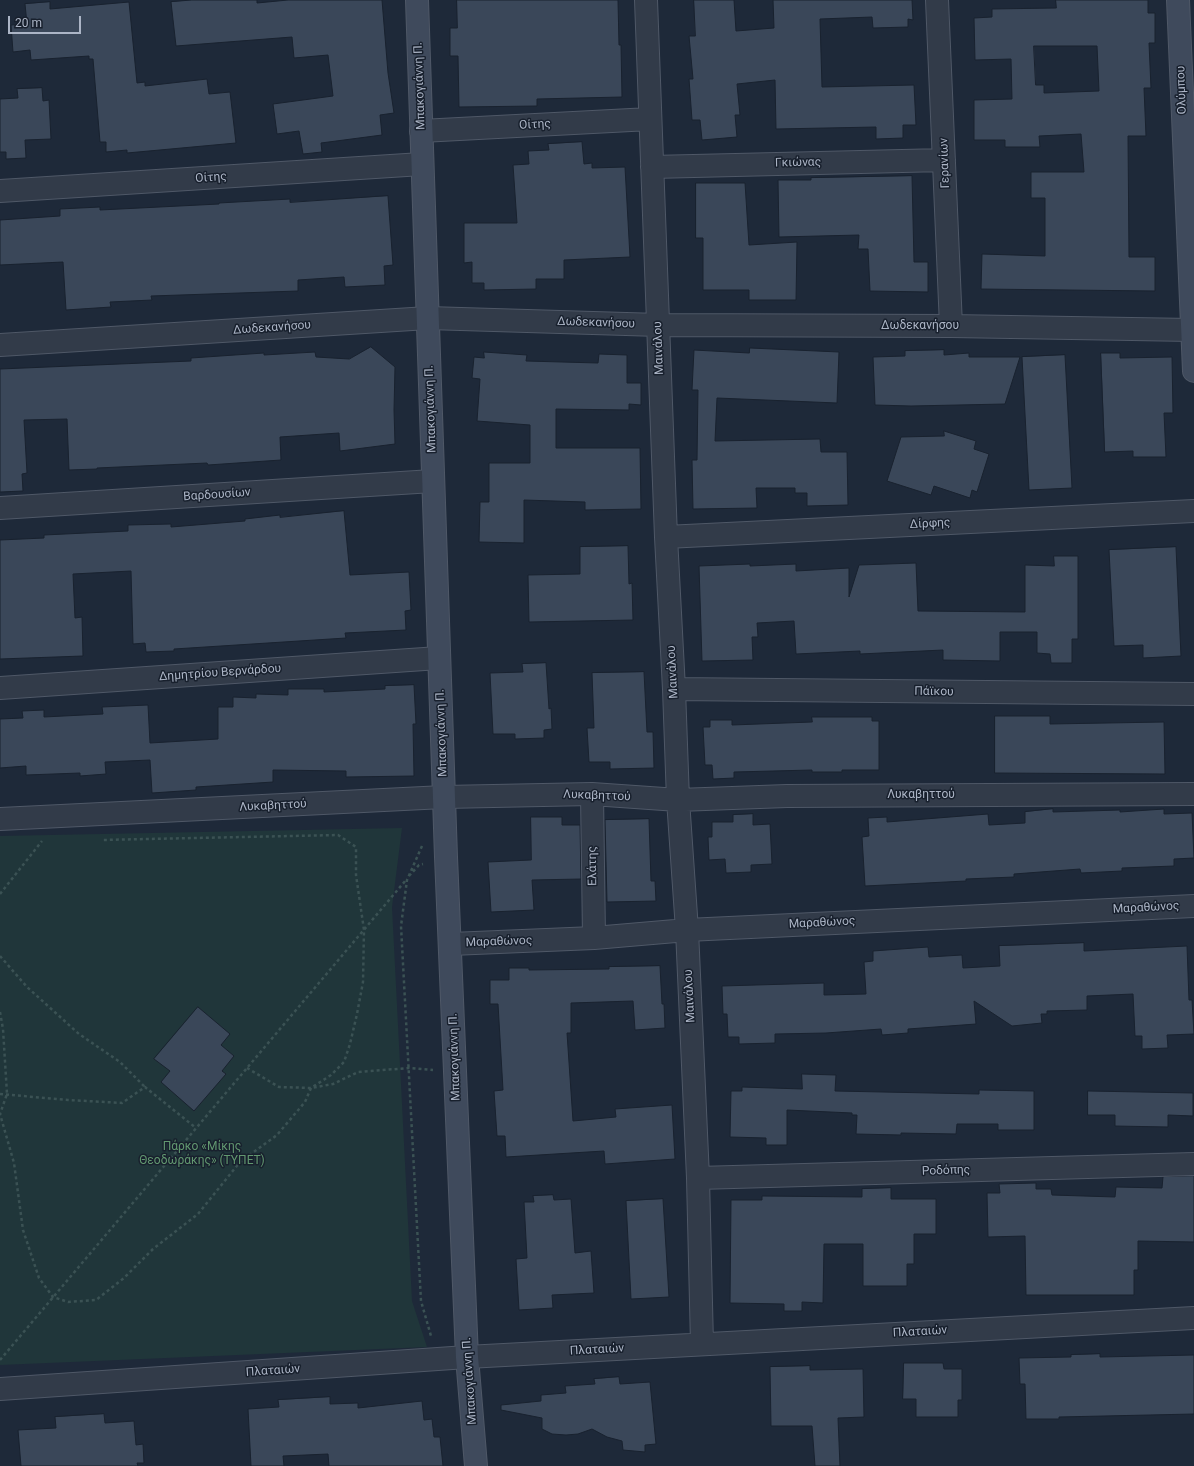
<!DOCTYPE html>
<html>
<head>
<meta charset="utf-8">
<style>
  body { margin:0 }
  #map { position:relative; width:1194px; height:1466px; overflow:hidden; background:#1e2939; font-family:Roboto,sans-serif }
  canvas { display:block }
  .scale { position:absolute; left:8px; top:16px; width:73px; height:18px; box-sizing:border-box; border:2px solid #acb5c6; border-top:0; padding-left:5px; font-size:12px; line-height:14px; white-space:nowrap; color:#acb5c6; -webkit-text-stroke:3px #18202d; paint-order:stroke }
</style>
</head>
<body>
<div id="map">
<canvas width="1194" height="1466"></canvas>
<div class="scale">20 m</div>
</div>
<script>
const ctx = document.querySelector('canvas').getContext('2d');
ctx.lineJoin = 'round';
function fillPath(path, color) { ctx.fillStyle = color; ctx.fill(path, 'evenodd'); }
function strokePath(path, color, width, dash) { ctx.strokeStyle = color; ctx.lineWidth = width; ctx.lineCap = dash ? 'butt' : 'round'; ctx.setLineDash(dash || []); ctx.stroke(path); }
function drawText(font, color, halo, rows, align = 'center') {
  ctx.font = font + ' Roboto,sans-serif'; ctx.lineWidth = 3; ctx.setLineDash([]); ctx.textBaseline = 'middle'; ctx.strokeStyle = halo; ctx.fillStyle = color; for (const [text, x, y, turn = 0] of rows) {
    ctx.save(); ctx.translate(x, y); ctx.rotate((+turn || 0) * Math.PI / 180); ctx.textAlign = isNaN(turn) ? turn : align; if (halo) ctx.strokeText(text, 0, 0); ctx.fillText(text, 0, 0); ctx.restore();
  }
}
fillPath(new Path2D(`
  M 402,828 L 392,907 L 412,1301 L 427,1347 L 0,1365 L 0,836 Z`), '#20363a');
const building = new Path2D(`
  M 192,0 L 257,0 L 257,3 L 288,0 L 382,0 L 388,73 L 394,113 L 380,115 L 382,135 L 321,143 L 322,152 L 303,154 L 299,131 L 277,134 L 273,104 L 333,96 L 328,55 L 294,58 L 292,37 L 176,46 L 171,2 Z
  M 457,0 L 618,0 L 619,45 L 621,45 L 622,97 L 537,99 L 537,106 L 459,107 L 458,56 L 450,56 L 450,28 L 457,28 Z
  M 694,0 L 734,0 L 736,31 L 774,28 L 773,0 L 912,0 L 913,20 L 908,19 L 908,27 L 873,28 L 872,17 L 820,19 L 822,87 L 914,85 L 916,125 L 903,125 L 903,138 L 876,139 L 876,127 L 776,129 L 775,80 L 737,84 L 740,115 L 735,115 L 737,137 L 702,140 L 700,120 L 692,120 L 689,79 L 693,79 L 689,36 L 695,36 Z
  M 1056,0 L 1148,0 L 1148,13 L 1155,13 L 1155,43 L 1149,43 L 1151,88 L 1144,88 L 1146,136 L 1128,136 L 1129,257 L 1155,257 L 1155,291 L 981,289 L 982,254 L 1045,256 L 1045,198 L 1031,198 L 1031,172 L 1084,172 L 1081,134 L 1039,136 L 1040,147 L 1005,147 L 1005,140 L 974,140 L 974,100 L 1012,99 L 1011,59 L 975,60 L 974,18 L 992,17 L 992,9 L 1056,8 ZM 1034,46 L 1097,46 L 1099,91 L 1044,93 L 1044,85 L 1036,85 Z
  M 50,2 L 50,9 L 129,2 L 137,83 L 145,82 L 145,86 L 207,79 L 209,94 L 230,92 L 236,143 L 127,153 L 127,150 L 106,152 L 106,142 L 100,142 L 93,59 L 89,59 L 89,56 L 31,60 L 30,50 L 13,52 L 11,25 L 27,24 L 25,4 Z
  M 42,88 L 43,101 L 49,100 L 51,139 L 25,140 L 26,158 L 6,159 L 6,152 L 0,152 L 0,99 L 18,98 L 17,89 Z
  M 582,142 L 584,164 L 592,163 L 592,168 L 625,167 L 630,257 L 564,260 L 564,279 L 536,279 L 536,289 L 484,290 L 484,283 L 472,283 L 472,262 L 464,263 L 464,223 L 517,223 L 513,165 L 529,164 L 528,151 L 549,150 L 548,144 Z
  M 912,176 L 914,262 L 928,262 L 928,292 L 870,291 L 868,249 L 858,249 L 859,235 L 779,237 L 778,180 L 811,180 L 811,178 Z
  M 696,183 L 745,183 L 749,245 L 797,242 L 796,300 L 749,300 L 749,290 L 703,290 L 703,238 L 696,238 Z
  M 388,196 L 393,265 L 384,266 L 385,285 L 345,287 L 344,277 L 298,280 L 298,291 L 151,296 L 152,300 L 110,302 L 111,307 L 66,310 L 63,262 L 0,265 L 0,220 L 60,216 L 60,209 L 100,207 L 100,210 L 219,204 L 219,203 L 290,199 L 290,202 Z
  M 371,347 L 395,367 L 394,410 L 395,444 L 340,451 L 339,433 L 280,437 L 281,460 L 208,465 L 207,463 L 97,468 L 97,469 L 69,470 L 67,419 L 24,420 L 27,473 L 22,474 L 23,491 L 0,492 L 0,369 L 191,361 L 191,358 L 264,353 L 264,355 L 315,352 L 316,357 L 349,359 Z
  M 750,348 L 839,352 L 837,403 L 717,398 L 715,441 L 820,439 L 821,452 L 847,452 L 848,505 L 807,506 L 807,493 L 795,493 L 795,488 L 756,488 L 757,508 L 693,509 L 692,460 L 697,460 L 698,390 L 692,390 L 694,350 L 749,353 Z
  M 944,350 L 944,355 L 969,353 L 969,357 L 1020,357 L 1005,404 L 911,406 L 875,405 L 873,357 L 905,356 L 905,351 Z
  M 484,352 L 527,355 L 526,361 L 598,363 L 599,354 L 627,355 L 627,383 L 641,383 L 641,405 L 629,404 L 629,410 L 556,409 L 556,448 L 640,448 L 641,509 L 585,510 L 585,502 L 524,500 L 524,543 L 479,542 L 480,502 L 489,502 L 489,463 L 530,463 L 530,425 L 477,421 L 480,379 L 472,378 L 474,357 L 484,358 Z
  M 1101,353 L 1120,353 L 1120,358 L 1172,357 L 1173,413 L 1164,413 L 1166,457 L 1133,457 L 1133,451 L 1105,452 Z
  M 1065,355 L 1072,488 L 1029,490 L 1022,357 Z
  M 944,431 L 976,441 L 974,449 L 989,454 L 977,492 L 972,490 L 970,498 L 934,486 L 931,495 L 887,481 L 901,437 L 944,436 Z
  M 344,511 L 350,575 L 409,572 L 411,610 L 405,611 L 406,630 L 345,633 L 346,638 L 174,649 L 174,651 L 146,652 L 145,643 L 133,644 L 131,571 L 73,574 L 75,618 L 82,617 L 83,656 L 0,659 L 0,540 L 44,538 L 44,535 L 128,531 L 128,525 L 171,524 L 171,527 L 245,521 L 245,519 L 280,515 L 280,517 Z
  M 628,546 L 629,584 L 632,583 L 633,620 L 529,622 L 528,575 L 580,574 L 580,547 Z
  M 1176,547 L 1181,656 L 1143,658 L 1143,645 L 1114,646 L 1109,550 Z
  M 1054,556 L 1078,556 L 1078,639 L 1072,639 L 1072,663 L 1051,663 L 1050,654 L 1037,653 L 1037,632 L 1000,632 L 1000,661 L 943,660 L 943,650 L 860,654 L 860,651 L 796,654 L 794,621 L 757,623 L 758,637 L 752,637 L 753,660 L 702,661 L 699,566 L 750,564 L 750,566 L 796,564 L 796,571 L 849,568 L 849,597 L 859,565 L 916,563 L 918,611 L 1025,612 L 1025,565 L 1054,566 Z
  M 546,663 L 549,709 L 551,708 L 552,729 L 544,730 L 544,738 L 515,739 L 515,734 L 493,734 L 490,673 L 523,672 L 522,664 Z
  M 644,672 L 647,732 L 653,732 L 654,768 L 610,769 L 610,762 L 589,762 L 587,728 L 594,728 L 592,673 Z
  M 414,685 L 416,724 L 413,724 L 414,776 L 346,777 L 346,771 L 273,770 L 273,782 L 196,787 L 196,790 L 152,793 L 150,760 L 105,762 L 106,774 L 80,776 L 80,773 L 26,775 L 26,766 L 0,768 L 0,719 L 23,718 L 22,711 L 44,710 L 44,717 L 103,714 L 102,707 L 148,705 L 150,743 L 218,739 L 218,707 L 233,707 L 233,697 L 256,698 L 256,694 L 288,695 L 288,689 L 324,689 L 324,692 L 385,689 L 385,686 Z
  M 995,716 L 1050,716 L 1050,724 L 1164,722 L 1165,774 L 995,773 Z
  M 812,717 L 872,717 L 872,721 L 879,721 L 879,770 L 842,770 L 842,772 L 812,772 L 812,770 L 734,772 L 734,778 L 713,779 L 712,765 L 705,765 L 703,727 L 710,727 L 710,720 L 732,720 L 732,725 L 812,722 Z
  M 1053,809 L 1053,812 L 1120,810 L 1120,812 L 1164,809 L 1164,814 L 1192,813 L 1194,858 L 1174,859 L 1174,866 L 1122,868 L 1122,871 L 1081,873 L 1080,869 L 1014,874 L 1014,877 L 966,879 L 966,881 L 865,886 L 862,837 L 869,836 L 868,818 L 887,817 L 887,822 L 988,814 L 989,825 L 1025,823 L 1025,812 Z
  M 753,814 L 753,825 L 770,824 L 772,864 L 751,865 L 751,872 L 726,873 L 725,859 L 709,860 L 708,837 L 712,837 L 712,822 L 733,822 L 733,815 Z
  M 531,817 L 562,817 L 562,825 L 580,825 L 581,879 L 532,880 L 534,910 L 491,912 L 488,862 L 531,860 Z
  M 649,819 L 651,881 L 655,881 L 656,901 L 607,902 L 605,820 Z
  M 1084,943 L 1084,951 L 1187,946 L 1189,1000 L 1192,1000 L 1194,1034 L 1167,1035 L 1168,1048 L 1142,1049 L 1142,1036 L 1135,1036 L 1133,994 L 1087,996 L 1087,1010 L 1047,1011 L 1047,1014 L 1041,1014 L 1042,1023 L 1012,1026 L 974,1001 L 976,1024 L 908,1029 L 908,1033 L 882,1035 L 881,1029 L 826,1033 L 775,1034 L 775,1043 L 739,1044 L 739,1037 L 728,1037 L 727,1014 L 723,1014 L 722,986 L 824,983 L 824,995 L 866,994 L 864,962 L 873,961 L 873,951 L 928,947 L 929,957 L 962,955 L 963,968 L 1000,966 L 999,946 Z
  M 660,966 L 662,1004 L 664,1004 L 665,1028 L 635,1030 L 633,1001 L 571,1003 L 571,1033 L 567,1033 L 573,1121 L 616,1117 L 615,1109 L 672,1105 L 675,1159 L 605,1164 L 604,1151 L 506,1157 L 505,1136 L 497,1136 L 494,1091 L 503,1090 L 498,1004 L 490,1004 L 490,980 L 509,980 L 509,968 L 529,968 L 529,970 L 609,969 L 609,967 Z
  M 198,1007 L 230,1034 L 221,1045 L 234,1056 L 222,1071 L 226,1074 L 194,1111 L 161,1082 L 170,1071 L 154,1059 Z
  M 802,1074 L 836,1075 L 835,1091 L 979,1094 L 979,1090 L 1034,1091 L 1034,1130 L 998,1130 L 998,1124 L 957,1124 L 956,1134 L 901,1133 L 901,1135 L 856,1134 L 857,1115 L 852,1115 L 852,1113 L 787,1110 L 787,1145 L 766,1145 L 766,1138 L 730,1137 L 731,1091 L 742,1091 L 742,1087 L 802,1089 Z
  M 1088,1091 L 1193,1093 L 1193,1116 L 1168,1115 L 1168,1127 L 1115,1126 L 1115,1115 L 1088,1115 Z
  M 1194,1176 L 1194,1242 L 1138,1241 L 1138,1270 L 1134,1270 L 1134,1295 L 1026,1295 L 1025,1236 L 988,1237 L 987,1193 L 1000,1193 L 999,1184 L 1036,1183 L 1036,1189 L 1051,1189 L 1052,1195 L 1115,1197 L 1116,1187 L 1162,1188 L 1163,1177 Z
  M 891,1188 L 891,1199 L 936,1199 L 936,1234 L 914,1234 L 914,1264 L 907,1264 L 907,1286 L 863,1286 L 863,1244 L 824,1244 L 823,1303 L 802,1302 L 802,1311 L 784,1311 L 784,1304 L 730,1303 L 731,1200 L 762,1200 L 762,1196 L 862,1197 L 862,1189 Z
  M 553,1195 L 554,1200 L 571,1199 L 575,1253 L 591,1251 L 594,1293 L 552,1295 L 553,1308 L 519,1310 L 516,1259 L 527,1258 L 524,1202 L 534,1202 L 533,1196 Z
  M 663,1199 L 669,1297 L 631,1299 L 626,1201 Z
  M 1100,1354 L 1100,1357 L 1194,1355 L 1194,1414 L 1059,1417 L 1059,1419 L 1026,1419 L 1025,1384 L 1020,1384 L 1019,1358 L 1071,1357 L 1071,1355 Z
  M 904,1363 L 943,1363 L 944,1369 L 962,1369 L 962,1400 L 958,1400 L 958,1417 L 916,1417 L 916,1399 L 903,1399 Z
  M 810,1366 L 810,1370 L 863,1369 L 864,1417 L 838,1418 L 840,1466 L 815,1466 L 812,1426 L 771,1426 L 770,1367 Z
  M 619,1377 L 620,1384 L 650,1382 L 656,1444 L 645,1445 L 645,1452 L 623,1450 L 622,1441 L 607,1437 L 592,1429 L 578,1434 L 566,1435 L 552,1434 L 542,1429 L 542,1418 L 501,1410 L 501,1405 L 541,1401 L 541,1395 L 566,1393 L 565,1386 L 595,1384 L 594,1379 Z
  M 330,1397 L 330,1404 L 358,1403 L 358,1408 L 422,1401 L 424,1420 L 432,1419 L 434,1437 L 440,1437 L 443,1466 L 329,1466 L 328,1454 L 283,1456 L 284,1466 L 251,1466 L 248,1409 L 279,1407 L 278,1400 Z
  M 104,1414 L 105,1423 L 134,1421 L 136,1445 L 143,1444 L 144,1463 L 137,1463 L 138,1466 L 21,1466 L 18,1430 L 56,1428 L 55,1417 Z`);
fillPath(building, '#3a4759');
strokePath(building, '#19222f', 1);
const street = new Path2D(`
  M 646,0 L 666,537 L 674,689 L 678,800 L 687,930 L 698,1178 L 702,1344
  M 937,0 L 951,326
  M 421,131 L 650,119
  M 652,167 L 944,160
  M 0,191 L 422,164
  M 0,345 L 428,318 L 659,325 L 951,326 L 1192,330
  M 0,508 L 433,481
  M 666,537 L 1194,511
  M 0,688 L 439,658
  M 674,689 L 1194,694
  M 592,794 L 594,938
  M 0,819 L 444,797 L 592,794 L 678,800 L 787,796 L 1194,794
  M 451,944 L 594,938 L 687,930 L 1194,906
  M 698,1178 L 1194,1164
  M 0,1389 L 467,1357 L 1194,1318`);
const secondary = new Path2D(`
  M 417,0 L 446,857 L 467,1357 L 476,1466
  M 1178,0 L 1194,371`);
strokePath(street, '#4f5867', 24);
strokePath(secondary, '#4f5867', 24);
strokePath(new Path2D(`
  M 422,846 L 407,880 L 401,926 L 421,1301 L 431,1336
  M 409,876 L 419,865 L 423,864
  M 0,894 L 42,841
  M 0,956 L 27,987 L 79,1034 L 120,1062 L 145,1087
  M 0,1012 L 3,1029 L 7,1094 L 0,1114 L 14,1163 L 23,1230 L 39,1278 L 53,1297 L 68,1302 L 96,1300 L 124,1278 L 153,1249 L 198,1214 L 240,1162 L 277,1135 L 305,1102 L 311,1088 L 331,1075 L 344,1062 L 350,1044 L 357,1014 L 363,982 L 364,930 L 356,875 L 356,847 L 338,835 L 101,840
  M 247,1068 L 279,1087 L 311,1088 L 333,1084 L 358,1072 L 409,1068 L 433,1070
  M 0,1094 L 68,1100 L 122,1103 L 145,1087 L 196,1128
  M 0,1360 L 406,880`), '#3b5254', 2.5, [3, 3]);
strokePath(street, '#323b49', 22);
strokePath(secondary, '#3f4a5c', 22);
drawText('12px', '#acb5c6', '#18202d', [
  ["Μπακογιάννη Π.",420,86,-92],
  ["Ολύμπου",1182,90,-92],
  ["Οίτης",535,125,-3],
  ["Γκιώνας",798,163,-1],
  ["Γερανίων",945,163,-92],
  ["Οίτης",211,178,-4],
  ["Δωδεκανήσου",596,323,2],
  ["Δωδεκανήσου",920,326],
  ["Δωδεκανήσου",272,328,-4],
  ["Μαινάλου",659,348,-92],
  ["Μπακογιάννη Π.",431,409,-92],
  ["Βαρδουσίων",217,495,-4],
  ["Δίρφης",930,524,-3],
  ["Μαινάλου",673,672,-93],
  ["Δημητρίου Βερνάρδου",220,673,-4],
  ["Πάϊκου",934,692,1],
  ["Μπακογιάννη Π.",442,733,-92],
  ["Λυκαβηττού",921,795],
  ["Λυκαβηττού",597,796,2],
  ["Λυκαβηττού",273,806,-3],
  ["Ελάτης",593,866,-91],
  ["Μαραθώνος",1146,908,-3],
  ["Μαραθώνος",822,923,-3],
  ["Μαραθώνος",499,942,-2],
  ["Μαινάλου",690,996,-93],
  ["Μπακογιάννη Π.",455,1057,-92],
  ["Ροδόπης",946,1171,-2],
  ["Πλαταιών",920,1332,-3],
  ["Πλαταιών",597,1350,-3],
  ["Πλαταιών",273,1371,-4],
  ["Μπακογιάννη Π.",470,1381,-94]
]);
drawText('12px', '#629870', '#18202d', [
  ["Πάρκο «Μίκης",202,1147],
  ["Θεοδωράκης» (ΤΥΠΕΤ)",202,1161]
]);
</script>
</body>
</html>
